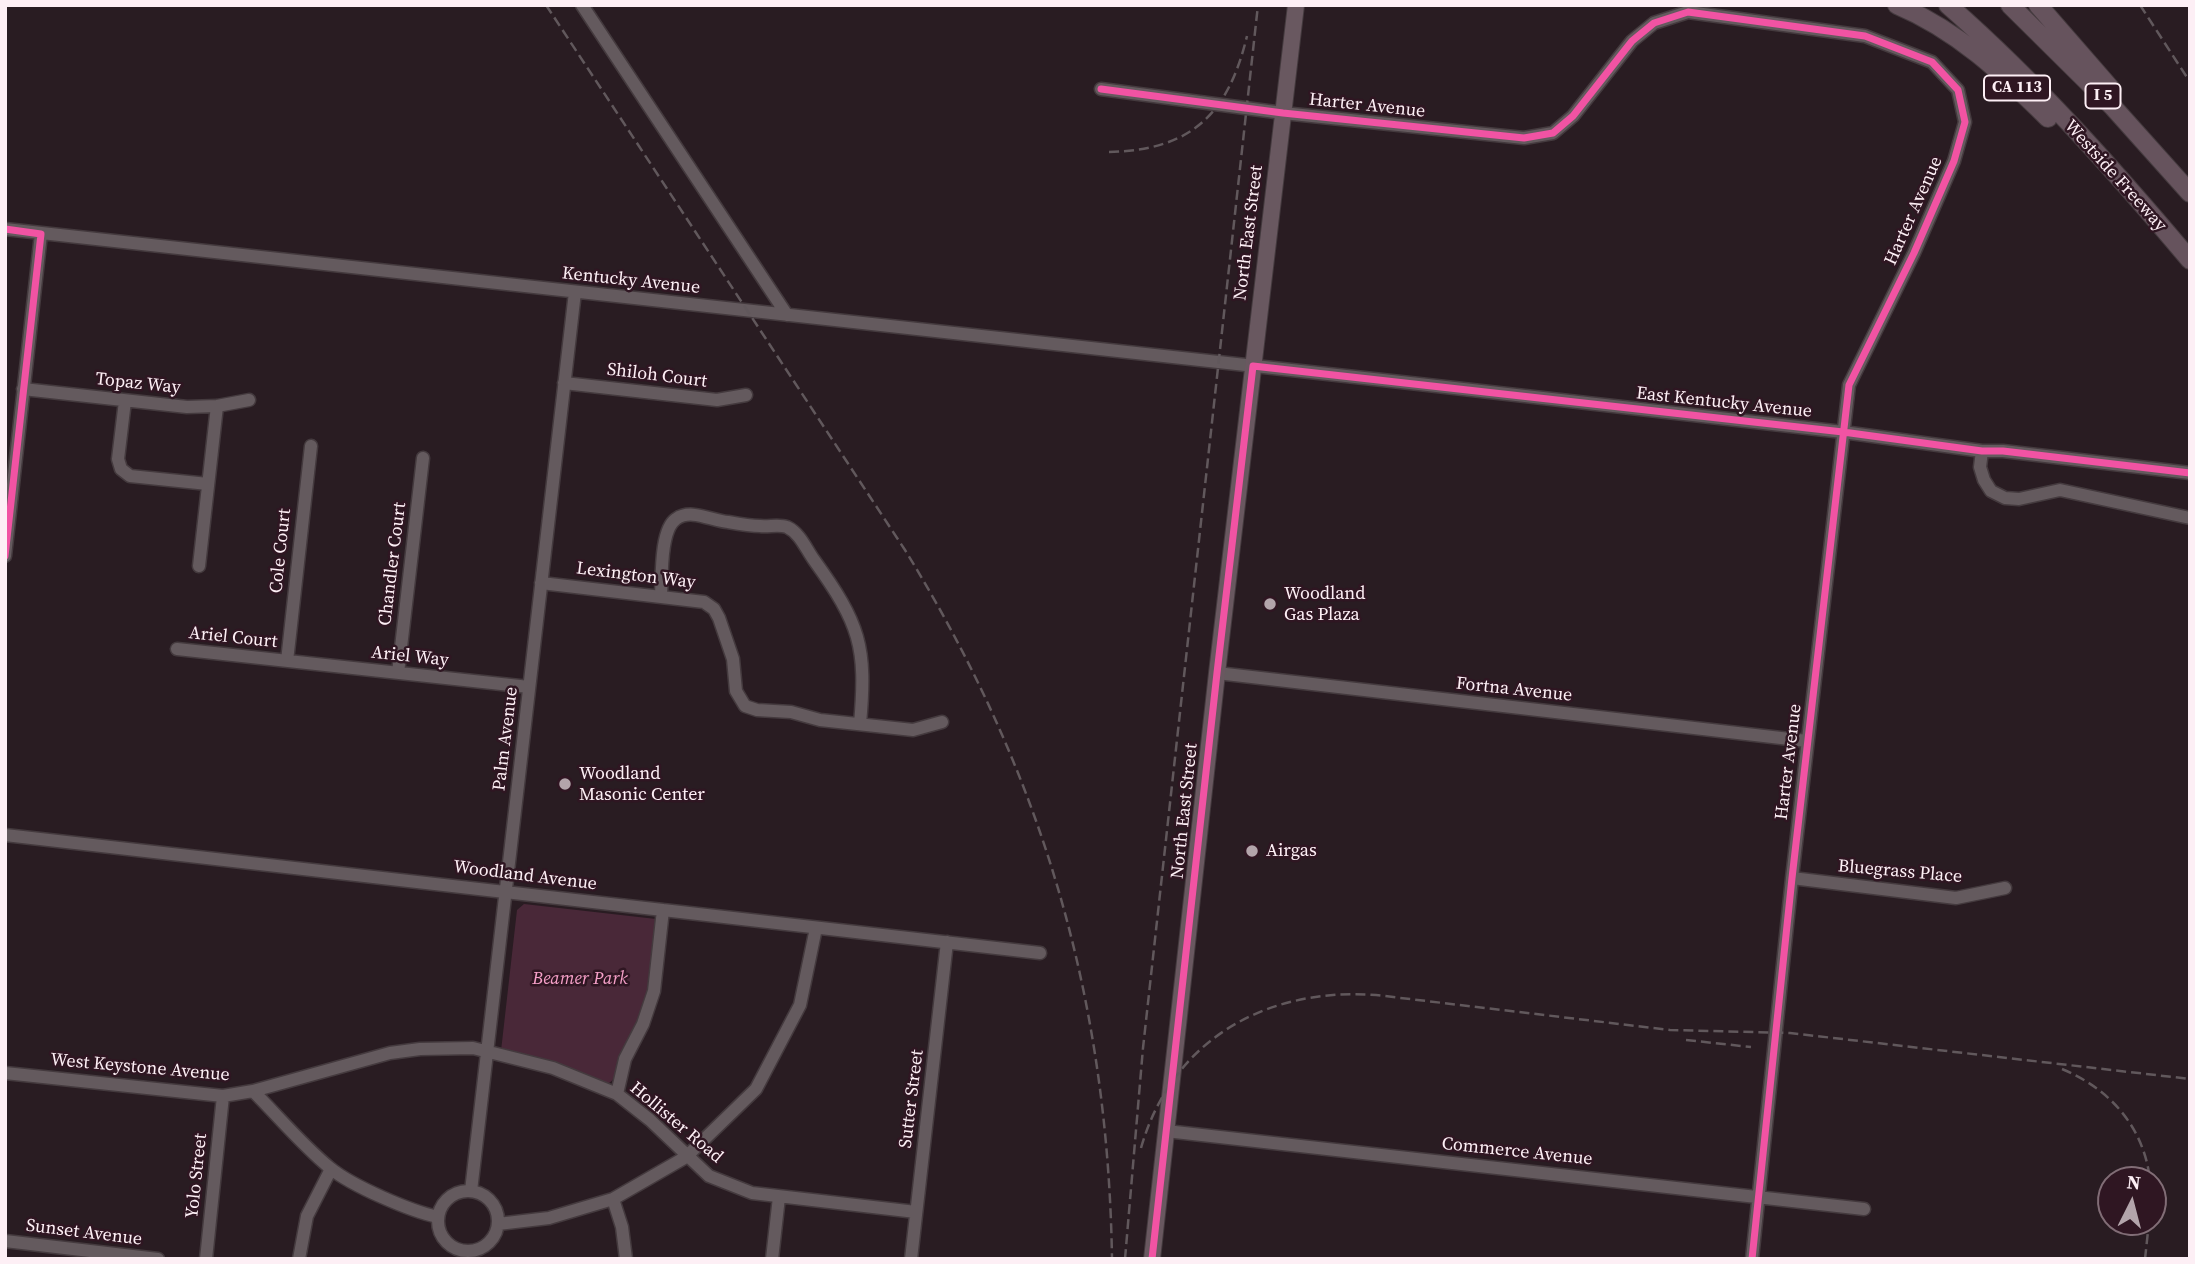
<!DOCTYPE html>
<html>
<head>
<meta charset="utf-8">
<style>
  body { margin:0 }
  #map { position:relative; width:2195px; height:1264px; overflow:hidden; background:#291c22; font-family:"Source Serif 4",serif }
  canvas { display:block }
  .frame { position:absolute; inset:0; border:7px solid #fdeff5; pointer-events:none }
  .north { position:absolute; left:2097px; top:1166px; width:70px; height:70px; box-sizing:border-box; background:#2f1622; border:2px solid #816d76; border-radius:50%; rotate:6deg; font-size:19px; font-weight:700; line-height:28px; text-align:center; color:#fdeff5 }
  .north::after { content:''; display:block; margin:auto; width:24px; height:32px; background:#b3a5ab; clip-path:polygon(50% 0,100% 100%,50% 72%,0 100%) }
</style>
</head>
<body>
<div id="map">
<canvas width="2195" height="1264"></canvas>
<div class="frame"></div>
<div class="north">N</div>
</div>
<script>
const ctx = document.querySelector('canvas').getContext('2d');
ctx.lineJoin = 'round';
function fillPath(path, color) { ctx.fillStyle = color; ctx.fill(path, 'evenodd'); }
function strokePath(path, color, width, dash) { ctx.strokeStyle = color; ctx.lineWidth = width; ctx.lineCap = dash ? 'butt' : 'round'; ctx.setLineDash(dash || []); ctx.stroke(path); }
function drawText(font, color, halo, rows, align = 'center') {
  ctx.font = font + ' "Source Serif 4",serif'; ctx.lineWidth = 5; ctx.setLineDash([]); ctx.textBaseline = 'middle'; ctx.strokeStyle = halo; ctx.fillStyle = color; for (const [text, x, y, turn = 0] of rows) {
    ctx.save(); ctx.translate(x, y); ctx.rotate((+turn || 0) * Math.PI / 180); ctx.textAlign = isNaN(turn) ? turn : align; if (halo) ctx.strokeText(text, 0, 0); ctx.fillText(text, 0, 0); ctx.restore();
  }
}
fillPath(new Path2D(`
  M 524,904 L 656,919 C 653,944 653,971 647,996 C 641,1017 629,1036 619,1056 C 614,1067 619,1079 607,1084 L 501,1051 L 517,910 Z`), '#492838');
const minor = new Path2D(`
  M 582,5 L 787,315
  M 1101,89 L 1283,113 L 1524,138 L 1553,133 L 1573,116 L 1632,41 L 1654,23 L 1688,12 L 1865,36 L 1932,62 L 1958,90 L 1965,122 L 1954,161 L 1914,253 L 1849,385 L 1792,878 L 1752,1259
  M 5,229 L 1419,384 L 1843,432 L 1982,451 L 2003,451 L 2190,473
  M 564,383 L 717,400 L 746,395
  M 23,389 L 187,407 L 217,406 L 249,400
  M 125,401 L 118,459 L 121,469 L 130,476 L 208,484
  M 1982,451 L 1980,467 L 1984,480 L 1991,491 L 2005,498 L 2019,499 L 2060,490 L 2190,518
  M 5,556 L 41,234
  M 199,566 L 217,406
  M 541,583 L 704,602 L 714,609 L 719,618 L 733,659 L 736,691 L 745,706 L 757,710 L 791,712 L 820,720 L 913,730 L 942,722
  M 661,596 C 662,577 660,530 676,519 C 691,508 712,521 728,522 C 739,524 750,526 760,526 C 769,527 779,524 787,527 C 800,533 806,549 814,560 C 860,624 867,646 860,724
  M 177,649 L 529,687
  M 287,661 L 311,446
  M 398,673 L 423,458
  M 1217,673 L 1807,741
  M 5,835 L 1040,953
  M 1792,878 L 1956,898 L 2005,888
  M 5,1073 L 223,1096 L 253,1091 C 278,1116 302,1145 330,1168 C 352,1186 410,1211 438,1217
  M 253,1091 L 390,1053 L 420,1049 L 473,1048 L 553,1068 L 617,1094 L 650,1120 L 709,1176 L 752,1193 L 916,1212
  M 617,1094 L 625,1059 L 643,1024 L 654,991 L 663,910
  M 1166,1131 L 1864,1209
  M 471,1191 L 575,292
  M438 1221a30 30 0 1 1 60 0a30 30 0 1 1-60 0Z
  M 613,1199 L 622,1227 L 626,1259
  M 498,1224 L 549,1218 L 613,1199 L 686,1157 L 756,1089 L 800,1005 L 816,928
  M 5,1241 L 158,1259
  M 206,1259 L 223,1096
  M 299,1259 L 307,1216 L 331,1169
  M 772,1259 L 779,1197
  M 911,1259 L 947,942`);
const major = new Path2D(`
  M 1152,1259 L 1217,673 L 1296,5`);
const highway = new Path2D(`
  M 1897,5 C 1957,30 2002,73 2048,118
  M 1948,5 C 2037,83 2115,171 2190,260
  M 2010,5 L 2113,107 L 2190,193
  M 2038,5 L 2112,90`);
strokePath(minor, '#443a3e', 15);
strokePath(major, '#443a3e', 18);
strokePath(highway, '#443a3e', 20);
strokePath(minor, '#645a5e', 12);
strokePath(major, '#695860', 16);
strokePath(highway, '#66535d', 18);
strokePath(new Path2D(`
  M 546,5 L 905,550 C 1042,773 1108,997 1112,1259
  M 2140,5 L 2190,82
  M 1109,152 C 1191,150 1228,115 1247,36
  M 1686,1040 L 1751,1047
  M 2062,1069 C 2110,1089 2144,1127 2150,1180
  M 1141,1148 C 1172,1039 1267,987 1376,995 L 1670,1030 L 1790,1033 L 2190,1079
  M 1125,1259 L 1143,1048 L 1258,5
  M 2145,1259 L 2149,1222`), '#61585c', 2.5, [10, 5]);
strokePath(new Path2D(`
  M 1101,89 L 1283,113 L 1524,138 L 1553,133 L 1573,116 L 1632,41 L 1654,23 L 1688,12 L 1865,36 L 1932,62 L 1958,90 L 1965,122 L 1954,161 L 1914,253 L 1849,385 L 1792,878 L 1752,1259
  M 5,229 L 41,234 L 5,556
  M 1152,1259 L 1217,673 L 1253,366 L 1843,432 L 1982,451 L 2003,451 L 2190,473`), '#f153a3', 7);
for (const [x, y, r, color] of [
  [1270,604,7,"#b3a5ab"],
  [565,784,7,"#b3a5ab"],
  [1252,851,7,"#b3a5ab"]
]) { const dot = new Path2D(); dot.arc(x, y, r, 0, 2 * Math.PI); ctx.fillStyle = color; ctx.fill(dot); strokePath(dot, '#2f1622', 2.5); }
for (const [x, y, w] of [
  [2017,88,66],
  [2103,96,35]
]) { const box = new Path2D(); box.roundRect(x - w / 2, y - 12.5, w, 25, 5); ctx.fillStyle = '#2f1622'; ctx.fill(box); strokePath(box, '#fdeff5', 2); }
drawText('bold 16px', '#fdeff5', null, [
  ["CA 113",2017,88],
  ["I 5",2103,96]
]);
drawText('18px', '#fdeff5', '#2f1622', [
  ["Harter Avenue",1367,106,6],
  ["Westside Freeway",2115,176,48],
  ["Harter Avenue",1914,211,-66],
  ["North East Street",1249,233,-83],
  ["Kentucky Avenue",631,281,6],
  ["Shiloh Court",657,376,7],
  ["Topaz Way",138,384,6],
  ["East Kentucky Avenue",1724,403,6],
  ["Cole Court",281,551,-84],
  ["Chandler Court",393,564,-83],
  ["Lexington Way",636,576,7],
  ["Ariel Court",233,638,6],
  ["Ariel Way",410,657,6],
  ["Fortna Avenue",1514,690,6],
  ["Palm Avenue",506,739,-83],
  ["Harter Avenue",1789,762,-83],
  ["North East Street",1185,811,-84],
  ["Bluegrass Place",1900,872,5],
  ["Woodland Avenue",525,876,7],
  ["West Keystone Avenue",140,1068,5],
  ["Sutter Street",912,1099,-83],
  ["Hollister Road",676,1123,40],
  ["Commerce Avenue",1517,1152,6],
  ["Yolo Street",197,1176,-84],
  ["Sunset Avenue",84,1233,7]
]);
drawText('18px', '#fdeff5', '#2f1622', [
  ["Woodland",1284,594],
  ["Gas Plaza",1284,615],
  ["Woodland",579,774],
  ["Masonic Center",579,795],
  ["Airgas",1266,851]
], 'left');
drawText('italic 18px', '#f6a0c8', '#2f1622', [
  ["Beamer Park",580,979]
]);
</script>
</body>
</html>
